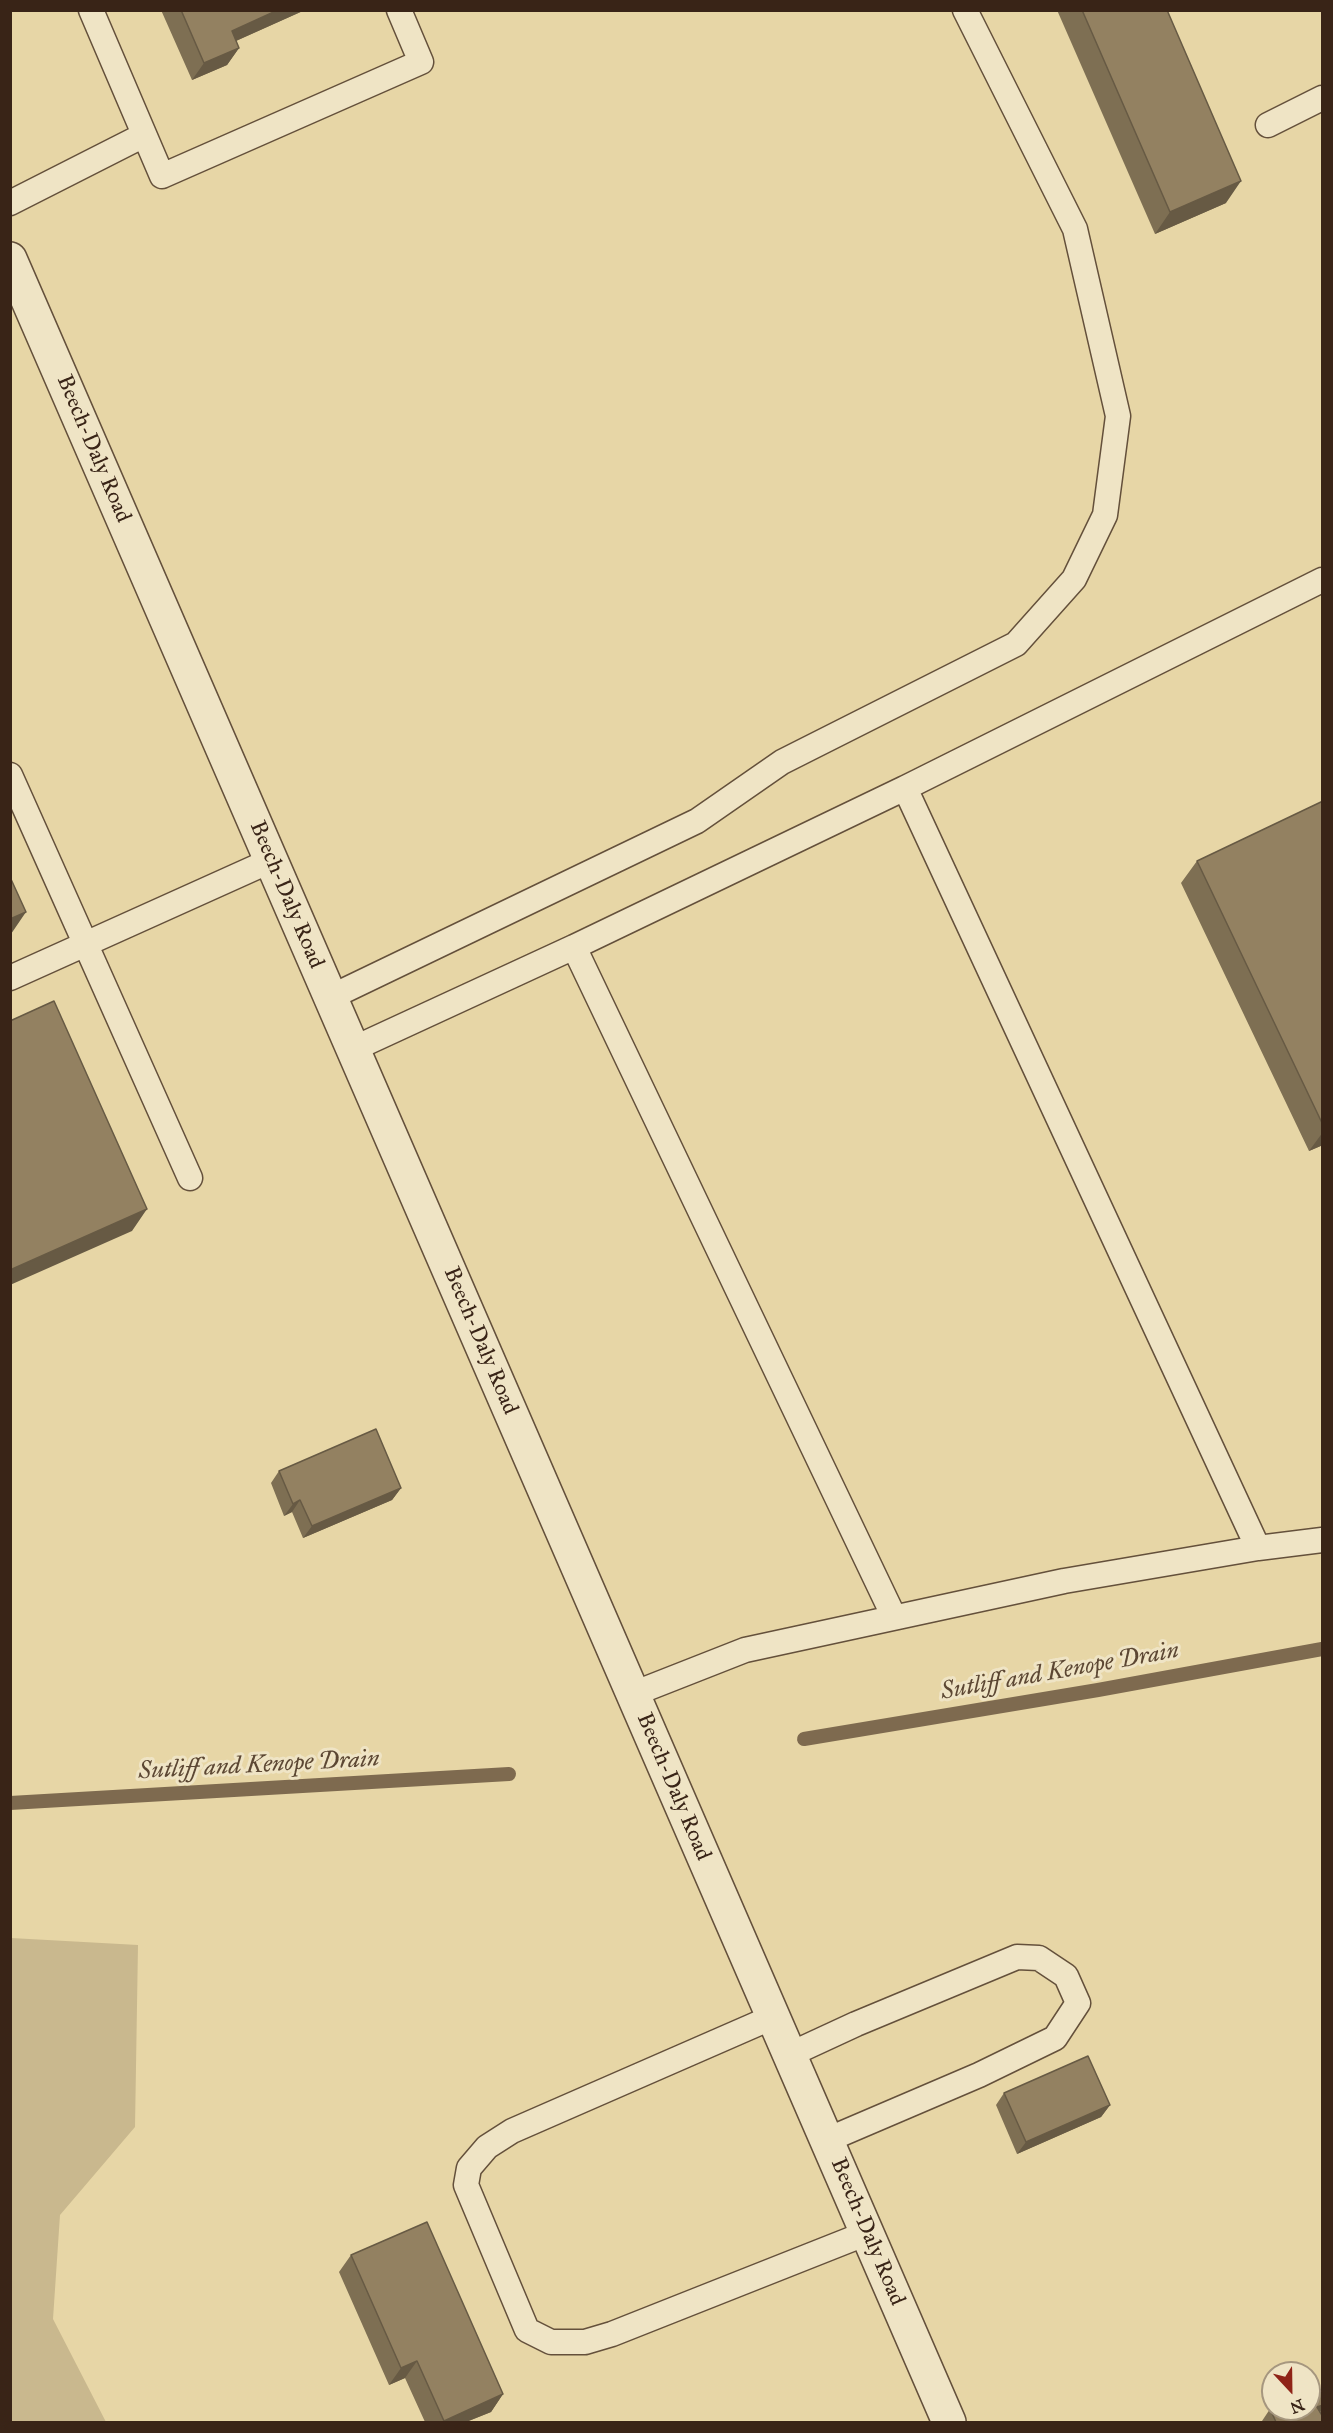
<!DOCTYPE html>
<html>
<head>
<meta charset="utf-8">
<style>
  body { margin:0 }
  #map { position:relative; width:1333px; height:2433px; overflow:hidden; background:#e7d6a6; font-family:"IM FELL Great Primer",serif }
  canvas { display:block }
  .frame { position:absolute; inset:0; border:12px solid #392417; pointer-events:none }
  .north { position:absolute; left:1261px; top:2361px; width:60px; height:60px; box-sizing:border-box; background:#efe4c5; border:2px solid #a6977f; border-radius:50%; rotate:158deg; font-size:16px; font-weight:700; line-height:24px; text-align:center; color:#392417 }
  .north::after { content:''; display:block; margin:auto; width:21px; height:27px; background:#8f2418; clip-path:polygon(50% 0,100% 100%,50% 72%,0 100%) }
</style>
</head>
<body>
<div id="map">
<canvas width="1333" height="2433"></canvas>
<div class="frame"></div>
<div class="north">N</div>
</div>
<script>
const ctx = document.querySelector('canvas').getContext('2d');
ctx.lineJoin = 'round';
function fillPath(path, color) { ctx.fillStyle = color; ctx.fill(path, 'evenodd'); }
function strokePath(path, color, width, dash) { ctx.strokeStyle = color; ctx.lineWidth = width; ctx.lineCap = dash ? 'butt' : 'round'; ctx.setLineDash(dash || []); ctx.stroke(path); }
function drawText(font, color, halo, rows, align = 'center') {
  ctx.font = font + ' "IM FELL Great Primer",serif'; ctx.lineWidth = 6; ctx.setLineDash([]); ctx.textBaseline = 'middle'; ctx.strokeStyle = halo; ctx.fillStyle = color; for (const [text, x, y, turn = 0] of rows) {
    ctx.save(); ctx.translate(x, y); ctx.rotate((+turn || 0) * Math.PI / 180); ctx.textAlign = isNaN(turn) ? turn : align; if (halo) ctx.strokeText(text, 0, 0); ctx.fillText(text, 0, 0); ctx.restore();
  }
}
fillPath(new Path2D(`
  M 11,1938 L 138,1945 L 135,2127 L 60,2215 L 53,2319 L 106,2422 L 11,2422 Z`), '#c9b88e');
strokePath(new Path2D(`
  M 804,1739 L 1098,1690 L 1322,1649
  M 10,1803 L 509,1774`), '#7e6a4f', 14);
const service = new Path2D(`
  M 91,10 L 162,176 L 421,62 L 399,10
  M 1268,125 L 1322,98
  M 10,203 L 144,135
  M 10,775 L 190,1178
  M 905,788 L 1322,580
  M 574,947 L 905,788 L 1258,1548
  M 10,978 L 272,860
  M 331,997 L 697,821 L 782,762 L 1016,644 L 1074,579 L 1105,515 L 1118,416 L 1075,229 L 965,10
  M 353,1049 L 574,947 L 894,1617
  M 633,1694 L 745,1650 L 1064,1581 L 1258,1548 L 1322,1540
  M 773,2017 L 512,2131 L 487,2147 L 469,2168 L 466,2185 L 527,2330 L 551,2342 L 585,2342 L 612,2334 L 867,2233
  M 789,2055 L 856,2024 L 1017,1957 L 1039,1958 L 1066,1976 L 1078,2003 L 1055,2038 L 979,2075 L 827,2140`);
const tertiary = new Path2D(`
  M 10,259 L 949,2422`);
strokePath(service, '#64503b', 27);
strokePath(tertiary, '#64503b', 36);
strokePath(service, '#efe4c5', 24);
strokePath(tertiary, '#efe4c5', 33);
fillPath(new Path2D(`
  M 161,10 L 305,10 L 236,41 L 239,48 L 227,65 L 192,80 Z
  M 1057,10 L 1167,10 L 1226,203 L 1155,234 Z
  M 1323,801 L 1323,1145 L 1309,1151 L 1181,883 L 1197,861 Z
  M 279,1471 L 401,1488 L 392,1500 L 303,1538 L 292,1512 L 284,1516 L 271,1483 Z
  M 1004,2093 L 1110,2105 L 1101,2117 L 1017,2154 L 996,2105 Z
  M 351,2255 L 503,2394 L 491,2412 L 466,2422 L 425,2422 L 405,2378 L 389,2385 L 339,2272 Z
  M 1323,2396 L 1323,2408 L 1320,2412 L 1323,2422 L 1262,2422 L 1262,2421 L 1270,2409 Z`), '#7e6f53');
fillPath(new Path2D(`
  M 278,10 L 305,10 L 220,48 L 232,31 Z
  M 239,48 L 227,65 L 192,80 L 204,63 Z
  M 1241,181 L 1226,203 L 1155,234 L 1170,212 Z
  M 26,912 L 11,934 L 10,934 L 10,919 Z
  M 1323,1132 L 1323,1145 L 1309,1151 Z
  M 147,1209 L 132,1231 L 10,1285 L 10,1270 Z
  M 401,1488 L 392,1500 L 303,1538 L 312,1526 Z
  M 300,1500 L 292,1512 L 284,1516 L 293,1504 Z
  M 1110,2105 L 1101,2117 L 1017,2154 L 1026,2142 Z
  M 417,2361 L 405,2378 L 389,2385 L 401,2368 Z
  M 503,2394 L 491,2412 L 466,2422 L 442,2422 L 444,2421 Z
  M 1323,2405 L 1323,2408 L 1318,2415 L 1317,2407 Z`), '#675a44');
const building = new Path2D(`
  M 181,10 L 278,10 L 232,31 L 239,48 L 204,63 Z
  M 1082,10 L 1167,10 L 1241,181 L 1170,212 Z
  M 1323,801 L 1323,1125 L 1197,861 Z
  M 10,877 L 26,912 L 10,919 Z
  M 54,1001 L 147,1209 L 10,1270 L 10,1021 Z
  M 376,1429 L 401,1488 L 312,1526 L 300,1500 L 293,1504 L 279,1471 Z
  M 1088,2056 L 1110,2105 L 1026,2142 L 1004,2093 Z
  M 427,2222 L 503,2394 L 444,2421 L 417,2361 L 401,2368 L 351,2255 Z
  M 1318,2386 L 1323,2396 L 1323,2405 L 1317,2407 L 1323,2417 L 1323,2422 L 1276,2422 L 1270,2409 L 1273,2408 L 1273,2409 L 1309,2409 L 1309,2390 Z`);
fillPath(building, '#938161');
strokePath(building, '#675a44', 1.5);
drawText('22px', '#392417', '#efe4c5', [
  ["Beech-Daly Road",93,449,67],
  ["Beech-Daly Road",286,895,67],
  ["Beech-Daly Road",480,1341,67],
  ["Beech-Daly Road",673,1787,67],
  ["Beech-Daly Road",867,2232,67]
]);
drawText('italic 24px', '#5c4733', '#efe4c5', [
  ["Sutliff and Kenope Drain",1060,1672,-10],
  ["Sutliff and Kenope Drain",259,1766,-3]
]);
</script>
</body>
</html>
